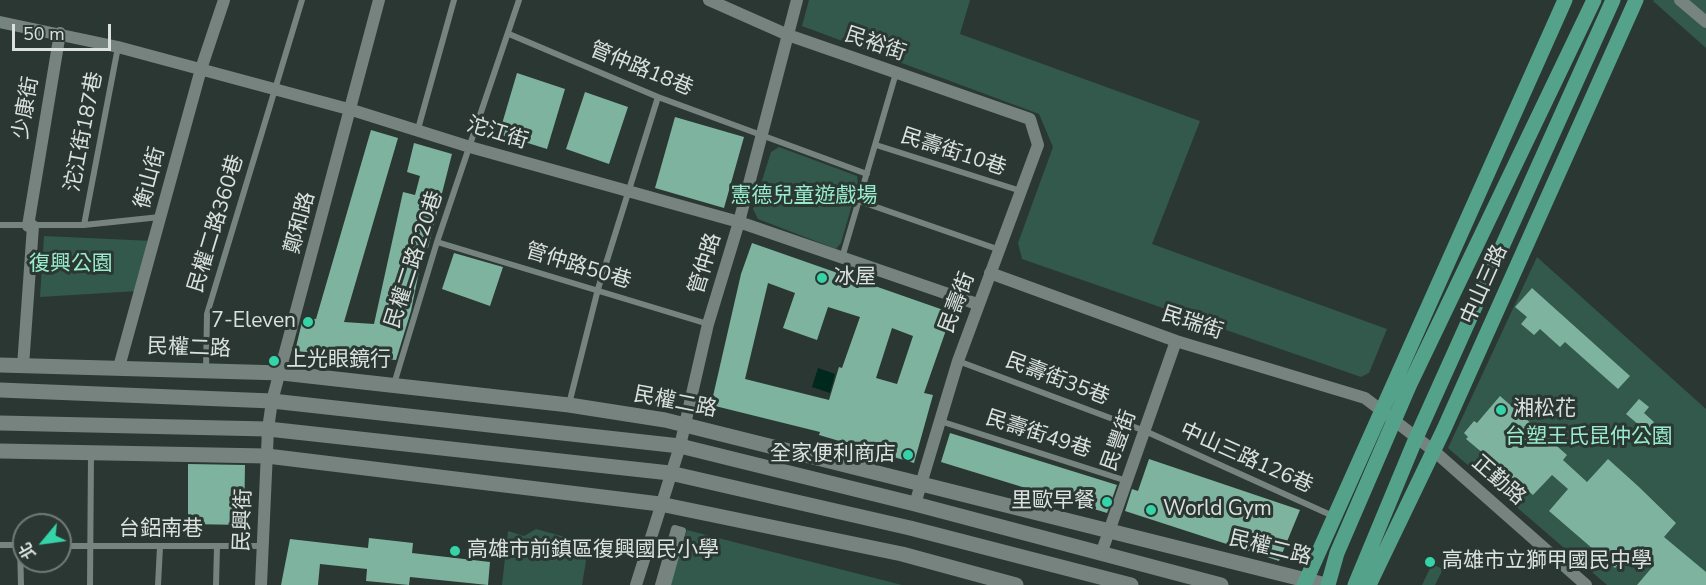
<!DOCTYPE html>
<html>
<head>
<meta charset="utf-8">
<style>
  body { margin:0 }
  #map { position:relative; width:1706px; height:585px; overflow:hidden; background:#2b3732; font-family:"Nunito Sans","Noto Sans TC",sans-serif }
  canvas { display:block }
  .north { position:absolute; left:12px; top:513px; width:60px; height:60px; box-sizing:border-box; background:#2b3732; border:2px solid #717b77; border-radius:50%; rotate:241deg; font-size:16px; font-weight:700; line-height:24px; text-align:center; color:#dae1de }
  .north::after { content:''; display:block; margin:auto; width:21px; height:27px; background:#34d4a8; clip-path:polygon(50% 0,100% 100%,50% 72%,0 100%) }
  .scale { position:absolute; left:12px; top:24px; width:99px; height:27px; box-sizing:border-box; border:3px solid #dae1de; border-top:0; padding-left:8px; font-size:18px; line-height:21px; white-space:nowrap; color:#dae1de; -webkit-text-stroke:4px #2b3732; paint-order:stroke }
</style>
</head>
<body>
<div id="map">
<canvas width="1706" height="585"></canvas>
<div class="north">北</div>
<div class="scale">50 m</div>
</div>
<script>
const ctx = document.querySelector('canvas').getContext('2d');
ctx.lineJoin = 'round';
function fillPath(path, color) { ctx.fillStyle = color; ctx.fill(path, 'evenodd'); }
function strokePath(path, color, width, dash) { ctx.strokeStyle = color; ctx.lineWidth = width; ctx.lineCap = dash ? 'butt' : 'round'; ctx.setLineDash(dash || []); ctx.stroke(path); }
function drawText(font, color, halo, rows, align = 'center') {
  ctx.font = font + ' "Nunito Sans","Noto Sans TC",sans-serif'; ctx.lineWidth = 6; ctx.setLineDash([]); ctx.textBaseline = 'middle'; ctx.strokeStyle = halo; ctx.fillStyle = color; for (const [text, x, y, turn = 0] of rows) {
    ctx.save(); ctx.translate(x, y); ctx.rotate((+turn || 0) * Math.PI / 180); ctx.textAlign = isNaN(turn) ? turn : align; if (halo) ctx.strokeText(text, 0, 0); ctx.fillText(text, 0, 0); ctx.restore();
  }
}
fillPath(new Path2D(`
  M 809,0 L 970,0 L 960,34 L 1200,121 L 1152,244 L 1387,329 L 1369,373 L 1361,377 L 1022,259 L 1018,243 L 1053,147 L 1039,114 L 802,26 Z
  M 1654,0 L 1706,0 L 1706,48 L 1653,1 Z
  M 779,147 L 857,176 L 858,184 L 841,243 L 836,249 L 758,219 L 753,209 L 771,152 Z
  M 44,236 L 153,241 L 138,291 L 40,297 Z
  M 1537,257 L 1706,409 L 1706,585 L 1607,585 L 1448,448 Z
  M 536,529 L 576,540 L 586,561 L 582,585 L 502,585 L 508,531 L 524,536 Z
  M 687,530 L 902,585 L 670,585 Z
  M 1432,564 L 1443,569 L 1435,585 L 1422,585 Z`), '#32594b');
fillPath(new Path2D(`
  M 818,368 L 835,374 L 830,393 L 812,387 Z`), '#00281c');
fillPath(new Path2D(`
  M 517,73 L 565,89 L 547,149 L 499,134 Z
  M 585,92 L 628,107 L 609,164 L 566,149 Z
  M 675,117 L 744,137 L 724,208 L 655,188 Z
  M 371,130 L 398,138 L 344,322 L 374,324 L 403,192 L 415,195 L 420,176 L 407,172 L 414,143 L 452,154 L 428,248 L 424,247 L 411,311 L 396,360 L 295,351 L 303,318 L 316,319 Z
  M 752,243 L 952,313 L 924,393 L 933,395 L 914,463 L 819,435 L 820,432 L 711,405 L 741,274 ZM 768,283 L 795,293 L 783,328 L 817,340 L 828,307 L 860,317 L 842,368 L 839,367 L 829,400 L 745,379 ZM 892,328 L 913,336 L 897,384 L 876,378 Z
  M 454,253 L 503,267 L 490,306 L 442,289 Z
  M 1532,288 L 1630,376 L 1618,389 L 1565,342 L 1560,347 L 1540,329 L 1534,335 L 1521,324 L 1527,317 L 1515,307 Z
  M 1500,396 L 1567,455 L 1563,460 L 1587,482 L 1608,459 L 1639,487 L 1676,523 L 1664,537 L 1706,572 L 1706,585 L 1637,585 L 1654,565 L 1633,547 L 1615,568 L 1549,511 L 1568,489 L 1552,475 L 1533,495 L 1466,439 L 1468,437 L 1464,433 L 1474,421 L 1477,423 Z
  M 1639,399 L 1649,407 L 1644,413 L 1654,422 L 1646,431 L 1626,414 Z
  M 950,433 L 1117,485 L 1107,513 L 941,462 Z
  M 1149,459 L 1300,510 L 1279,561 L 1125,511 L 1132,489 L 1138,491 Z
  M 188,464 L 245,465 L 244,525 L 188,524 Z
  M 369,538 L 413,543 L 412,553 L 490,562 L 488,585 L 410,577 L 409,585 L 366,581 L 367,569 L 320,564 L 318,585 L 281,585 L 290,539 L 368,548 Z`), '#7eb39f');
strokePath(new Path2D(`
  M 509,34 L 658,97 L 867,174
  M 418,129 L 454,0
  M 876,145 L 1021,191
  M 859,201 L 1000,250
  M 0,225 L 84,225 L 160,217
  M 84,225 L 118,47
  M 437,242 L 708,324
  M 842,258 L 896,73
  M 958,361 L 1145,431 L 1333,516
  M 206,370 L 207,314 L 302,0
  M 394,384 L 437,242 L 519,0
  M 569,404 L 598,289 L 658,97
  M 940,421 L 1127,481
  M 20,544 L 21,585
  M 0,545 L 23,545
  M 60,546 L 263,546
  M 90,585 L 91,454
  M 158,585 L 160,547
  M 216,585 L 217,547`), '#76837e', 6);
strokePath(new Path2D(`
  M 659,585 L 675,529 L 682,531 L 667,585`), '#76837e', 8);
strokePath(new Path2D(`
  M 709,0 L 788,35 L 1030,119 L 1038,145 L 958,361 L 915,504
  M 1680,0 L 1706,22
  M 0,22 L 118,47 L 352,110 L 470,147 L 739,222 L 977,304
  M 28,226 L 60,33
  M 990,273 L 1176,341 L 1365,398 L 1434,451 L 1586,585
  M 23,366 L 33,226
  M 119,367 L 201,69 L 224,0
  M 1101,554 L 1176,341
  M 261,585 L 268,429 L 272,401 L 379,0
  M 636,585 L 680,446 L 708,324 L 739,222 L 797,0`), '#76837e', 12);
strokePath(new Path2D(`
  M 0,365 L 282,373 L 569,405 L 665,420 L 1326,585
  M 0,451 L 267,456 L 660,504 L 902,554 L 1016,585`), '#76837e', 15);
strokePath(new Path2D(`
  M 0,390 L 272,401 L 680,446 L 915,504 L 1221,585
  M 0,423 L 268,429 L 670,473 L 910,528 L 1131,585`), '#76837e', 15);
strokePath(new Path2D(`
  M 1304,585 L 1565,0
  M 1328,585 L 1337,553 L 1409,386 L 1594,0
  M 1355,585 L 1416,438 L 1613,0
  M 1369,585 L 1444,429 L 1636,0`), '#55a28a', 15);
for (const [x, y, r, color] of [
  [822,278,6,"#34d4a8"],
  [308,322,6,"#34d4a8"],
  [274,361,6,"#34d4a8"],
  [1501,410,6,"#34d4a8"],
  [908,455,6,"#34d4a8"],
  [1107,502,6,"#34d4a8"],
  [1151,510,6,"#34d4a8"],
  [455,551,6,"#34d4a8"],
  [1430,562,6,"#34d4a8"]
]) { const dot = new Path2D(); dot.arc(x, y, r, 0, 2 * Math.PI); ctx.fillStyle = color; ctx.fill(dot); strokePath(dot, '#2b3732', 2); }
drawText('21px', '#dae1de', '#2b3732', [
  ["民裕街",875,45,19],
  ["管仲路18巷",641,70,22],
  ["少康街",27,108,-80],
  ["沱江街187巷",85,132,-79],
  ["沱江街",497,134,17],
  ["民壽街10巷",953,153,18],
  ["衡山街",151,178,-75],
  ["鄭和路",301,223,-75],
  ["民權二路360巷",217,224,-73],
  ["民權二路220巷",415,260,-72],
  ["管仲路",706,264,-73],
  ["管仲路50巷",578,267,17],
  ["中山三路",1485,285,-66],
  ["民壽街",958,303,-69],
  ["民瑞街",1192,324,18],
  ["民權二路",189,349,2],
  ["民壽街35巷",1057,380,21],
  ["民權二路",675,403,11],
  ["民壽街49巷",1038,435,18],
  ["民豐街",1120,441,-70],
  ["中山三路126巷",1246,459,24],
  ["正勤路",1498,481,41],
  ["民興街",244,520,-88],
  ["台鋁南巷",161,530],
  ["民權二路",1270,549,14]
]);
drawText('21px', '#98eccd', '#2b3732', [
  ["憲德兒童遊戲場",804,197],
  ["復興公園",71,265],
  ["台塑王氏昆仲公園",1589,438]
]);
drawText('21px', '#dae1de', '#2b3732', [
  ["冰屋",834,278],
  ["7-Eleven",296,322,"right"],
  ["上光眼鏡行",286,361],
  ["湘松花",1513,410],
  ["全家便利商店",896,455,"right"],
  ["里歐早餐",1095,502,"right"],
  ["World Gym",1163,510],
  ["高雄市前鎮區復興國民小學",467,551],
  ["高雄市立獅甲國民中學",1442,562]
], 'left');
</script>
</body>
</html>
